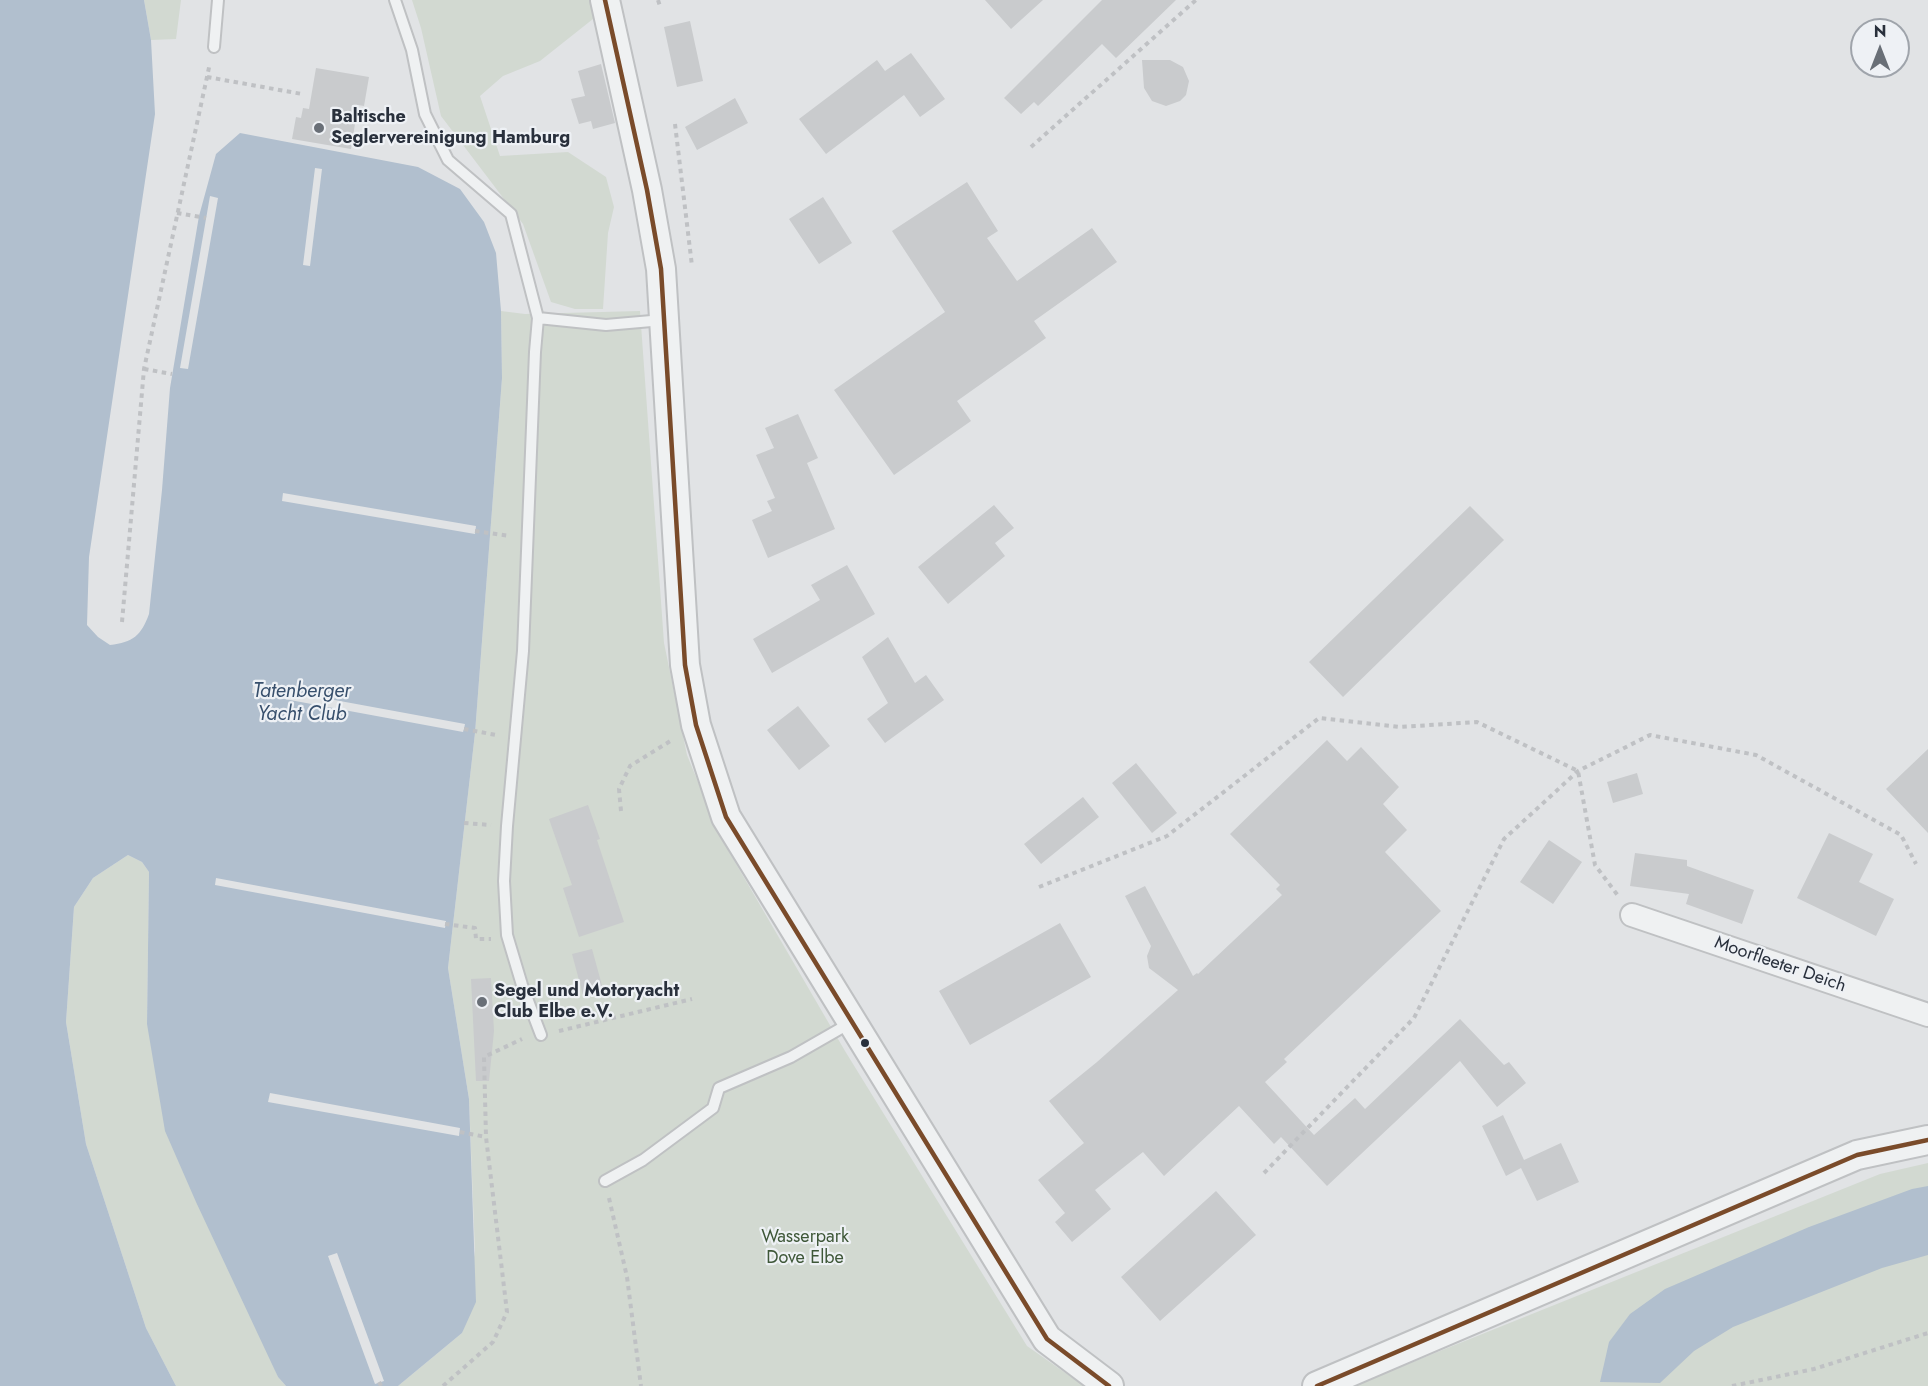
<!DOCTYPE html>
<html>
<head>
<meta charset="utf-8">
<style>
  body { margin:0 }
  #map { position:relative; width:1928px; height:1386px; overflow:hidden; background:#e1e3e5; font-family:Jost,sans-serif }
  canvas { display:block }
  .north { position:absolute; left:1850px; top:18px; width:60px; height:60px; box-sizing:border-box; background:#eef1f5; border:2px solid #9fa4ab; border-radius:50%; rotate:0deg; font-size:16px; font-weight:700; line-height:24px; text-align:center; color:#29303c }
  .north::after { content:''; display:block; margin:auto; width:21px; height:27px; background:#696f77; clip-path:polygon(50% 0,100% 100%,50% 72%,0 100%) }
</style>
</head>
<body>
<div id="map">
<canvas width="1928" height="1386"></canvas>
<div class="north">N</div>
</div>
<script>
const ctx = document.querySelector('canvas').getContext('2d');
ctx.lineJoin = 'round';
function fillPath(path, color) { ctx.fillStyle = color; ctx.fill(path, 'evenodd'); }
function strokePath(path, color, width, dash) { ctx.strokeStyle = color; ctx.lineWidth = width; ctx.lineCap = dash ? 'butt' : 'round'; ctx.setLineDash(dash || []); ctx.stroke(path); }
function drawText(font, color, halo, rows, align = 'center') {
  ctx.font = font + ' Jost,sans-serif'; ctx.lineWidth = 4.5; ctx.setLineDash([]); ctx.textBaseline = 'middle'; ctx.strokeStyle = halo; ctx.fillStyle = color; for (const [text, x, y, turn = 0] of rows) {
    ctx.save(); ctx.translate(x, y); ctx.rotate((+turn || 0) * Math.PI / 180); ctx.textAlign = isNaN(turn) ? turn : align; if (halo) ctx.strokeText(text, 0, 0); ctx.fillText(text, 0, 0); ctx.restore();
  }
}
fillPath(new Path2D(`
  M 144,0 L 181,0 L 176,39 L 151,40 Z
  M 412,0 L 594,0 L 598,15 L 540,61 L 503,76 L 480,96 L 500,156 L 568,152 L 606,177 L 614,207 L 608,233 L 603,309 L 575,309 L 551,302 L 523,224 L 441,116 L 421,28 Z
  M 501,311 L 525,314 L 640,311 L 664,643 L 687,755 L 721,838 L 845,1051 L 1027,1346 L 1084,1386 L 398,1386 L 462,1333 L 475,1251 L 469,1099 L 448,968 L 475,733 L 502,378 Z
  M 128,855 L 142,862 L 149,872 L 147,1024 L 278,1377 L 286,1386 L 176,1386 L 146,1328 L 86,1144 L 66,1022 L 74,907 L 93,878 Z
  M 1928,1163 L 1928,1386 L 1353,1386 L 1880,1174 Z`), '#d2d9d1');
fillPath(new Path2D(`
  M 0,0 L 144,0 L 151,40 L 155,114 L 89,557 L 87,625 L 98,637 L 110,645 C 133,642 141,636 149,614 L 162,490 L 170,388 L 199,216 L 216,154 L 240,133 L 418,167 L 460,189 L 484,222 L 496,253 L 501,311 L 502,378 L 475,733 L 448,968 L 469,1099 L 476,1302 L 462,1333 L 398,1386 L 286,1386 L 278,1377 L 196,1202 L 165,1131 L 147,1024 L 149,872 L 142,862 L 128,855 L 93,878 L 74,907 L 66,1022 L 86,1144 L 146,1328 L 176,1386 L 0,1386 Z
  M 1928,1186 L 1928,1255 L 1882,1268 L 1733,1327 L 1694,1351 L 1660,1383 L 1600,1382 L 1609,1342 L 1630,1314 L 1665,1289 L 1809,1227 L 1912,1189 Z`), '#b1bfce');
fillPath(new Path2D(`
  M 315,168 L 322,169 L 310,266 L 303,265 Z
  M 210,196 L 218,198 L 188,369 L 180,368 Z
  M 283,493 L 476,526 L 475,534 L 282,501 Z
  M 253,685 L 465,724 L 464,729 L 463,732 L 252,693 Z
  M 216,878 L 446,921 L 445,928 L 215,885 Z
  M 270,1093 L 460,1128 L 459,1136 L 268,1102 Z
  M 337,1253 L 384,1381 L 375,1384 L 328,1256 Z`), '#e1e3e5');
fillPath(new Path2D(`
  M 985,0 L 1043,0 L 1011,29 Z
  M 1102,0 L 1176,0 L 1116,58 L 1102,44 L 1038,106 L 1034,102 L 1021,114 L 1004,98 Z
  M 690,21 L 703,81 L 677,87 L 664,27 Z
  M 911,53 L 945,99 L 920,117 L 904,95 L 826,154 L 799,119 L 877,60 L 885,71 Z
  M 1142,60 L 1170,60 L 1183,67 L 1189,81 L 1186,95 L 1180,101 L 1166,106 L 1152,101 L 1144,88 Z
  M 601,64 L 615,123 L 593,129 L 591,121 L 579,124 L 571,99 L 585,96 L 578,71 Z
  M 316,68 L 369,77 L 364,106 L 358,105 L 351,149 L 292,139 L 296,117 L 301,118 L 303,108 L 309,109 Z
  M 735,98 L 748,123 L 697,150 L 685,127 Z
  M 967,182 L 998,231 L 987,238 L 1017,281 L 1092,228 L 1117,262 L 1034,321 L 1046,338 L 957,401 L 971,421 L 894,475 L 834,390 L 945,312 L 892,231 Z
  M 823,197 L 852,243 L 819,264 L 789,219 Z
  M 798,414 L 818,458 L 807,463 L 835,529 L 768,558 L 752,520 L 772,511 L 767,501 L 775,498 L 756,455 L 774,448 L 765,428 Z
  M 994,505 L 1014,528 L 995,543 L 1005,556 L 948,604 L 918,567 Z
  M 1470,506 L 1504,540 L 1343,697 L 1309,662 Z
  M 847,565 L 875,614 L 772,673 L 753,639 L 820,600 L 811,585 Z
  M 888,637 L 915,683 L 926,675 L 944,700 L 885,743 L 867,719 L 888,703 L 862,657 Z
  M 798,706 L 830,746 L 799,770 L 767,730 Z
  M 1327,740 L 1347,761 L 1361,747 L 1399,787 L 1383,804 L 1407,830 L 1385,852 L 1441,911 L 1284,1059 L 1287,1062 L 1265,1082 L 1314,1135 L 1355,1098 L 1365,1109 L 1460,1019 L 1504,1065 L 1509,1062 L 1526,1083 L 1497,1107 L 1460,1061 L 1327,1186 L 1281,1137 L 1274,1144 L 1239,1106 L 1164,1176 L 1143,1152 L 1095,1190 L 1111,1209 L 1072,1242 L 1055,1222 L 1065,1213 L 1038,1180 L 1084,1143 L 1049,1101 L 1097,1062 L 1178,990 L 1149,968 L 1147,956 L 1151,946 L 1125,896 L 1145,886 L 1193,976 L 1197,973 L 1198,974 L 1282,895 L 1276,889 L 1280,885 L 1230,834 Z
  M 1928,749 L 1928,833 L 1886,789 Z
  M 1136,763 L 1177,813 L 1152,833 L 1112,783 Z
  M 1637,773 L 1643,794 L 1613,803 L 1607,782 Z
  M 1083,797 L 1099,817 L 1041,864 L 1024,844 Z
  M 588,805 L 600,839 L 597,840 L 624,922 L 579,937 L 563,888 L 572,885 L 549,819 Z
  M 1829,833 L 1873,854 L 1859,882 L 1894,899 L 1876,936 L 1797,898 Z
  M 1549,840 L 1582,862 L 1553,904 L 1520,882 Z
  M 1635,853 L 1687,860 L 1687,866 L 1754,890 L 1742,924 L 1686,904 L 1689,894 L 1630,886 Z
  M 1060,923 L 1091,977 L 970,1045 L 939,991 Z
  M 592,949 L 603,989 L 583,995 L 572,954 Z
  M 491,978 L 494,1031 L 489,1081 L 476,1081 L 471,979 Z
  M 1503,1115 L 1524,1160 L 1561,1143 L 1579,1182 L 1537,1201 L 1521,1168 L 1506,1176 L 1482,1126 Z
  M 1216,1191 L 1256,1235 L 1160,1321 L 1121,1277 Z`), '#c9cbcd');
const service = new Path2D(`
  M 395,0 L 412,50 L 425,114 L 448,160 L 511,214 L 538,318 L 535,352 L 523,651 L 507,826 L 504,881 L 507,935 L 522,985 L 541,1035
  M 214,47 L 218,0
  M 538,318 L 606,325 L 663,320
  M 605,1181 L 643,1160 L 713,1108 L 719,1088 L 791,1057 L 852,1022`);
const minor = new Path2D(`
  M 1632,915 L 1928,1015`);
const tertiary = new Path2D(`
  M 605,0 L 647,190 L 661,269 L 685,665 L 696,725 L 726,817 L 1047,1339 L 1109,1386
  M 1317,1386 L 1857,1155 L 1928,1140`);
strokePath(service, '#bfc1c3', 14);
strokePath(minor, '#bfc1c3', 26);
strokePath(tertiary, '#bfc1c3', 32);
strokePath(new Path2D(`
  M 658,0 L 660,6
  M 207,77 L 302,94
  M 675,124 L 692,266
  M 1031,147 L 1196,0
  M 177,213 L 206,218
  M 144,369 L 172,374
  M 475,531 L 510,536
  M 122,622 L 144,369 L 210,63
  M 464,729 L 496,735
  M 621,811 L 619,789 L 630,766 L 672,740
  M 464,823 L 491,825
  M 1039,887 L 1167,836 L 1319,718 L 1400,727 L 1477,722 L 1578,771 L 1595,865 L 1619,897
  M 445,924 L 475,928 L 476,939 L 491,939
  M 559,1031 L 692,999
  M 460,1132 L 486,1137
  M 1264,1173 L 1414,1018 L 1504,839 L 1578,771 L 1650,735 L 1756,755 L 1901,835 L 1916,864
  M 609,1198 L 627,1277 L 641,1386
  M 379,1382 L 381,1386
  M 443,1386 L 493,1342 L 507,1312 L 486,1137 L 484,1057 L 522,1039
  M 1732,1386 L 1814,1369 L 1928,1333`), '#bfc1c4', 4, [4.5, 4.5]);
strokePath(service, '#eff1f2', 10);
strokePath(minor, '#eff1f2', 22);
strokePath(tertiary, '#eff1f2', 28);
strokePath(new Path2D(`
  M 605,0 L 647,190 L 661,269 L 685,665 L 696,725 L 726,817 L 1047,1339 L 1109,1386
  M 1317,1386 L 1857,1155 L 1928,1140`), '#7a4b2a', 4.5);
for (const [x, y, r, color] of [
  [319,128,6,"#696f77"],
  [482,1002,6,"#696f77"],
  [865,1043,5,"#29303c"]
]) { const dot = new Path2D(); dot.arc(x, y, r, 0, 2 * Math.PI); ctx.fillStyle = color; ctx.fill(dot); strokePath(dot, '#eef1f5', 2); }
drawText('bold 18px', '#29303c', '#eef1f5', [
  ["Baltische",331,118],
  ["Seglervereinigung Hamburg",331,139],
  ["Segel und Motoryacht",494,992],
  ["Club Elbe e.V.",494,1013]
], 'left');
drawText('18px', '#29303c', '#eef1f5', [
  ["Moorfleeter Deich",1780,965,19]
]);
drawText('18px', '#3e5738', '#eef1f5', [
  ["Wasserpark",805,1238],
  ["Dove Elbe",805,1259]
]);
drawText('italic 20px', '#374f6c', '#eef1f5', [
  ["Tatenberger",302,692],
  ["Yacht Club",302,715]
]);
</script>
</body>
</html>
